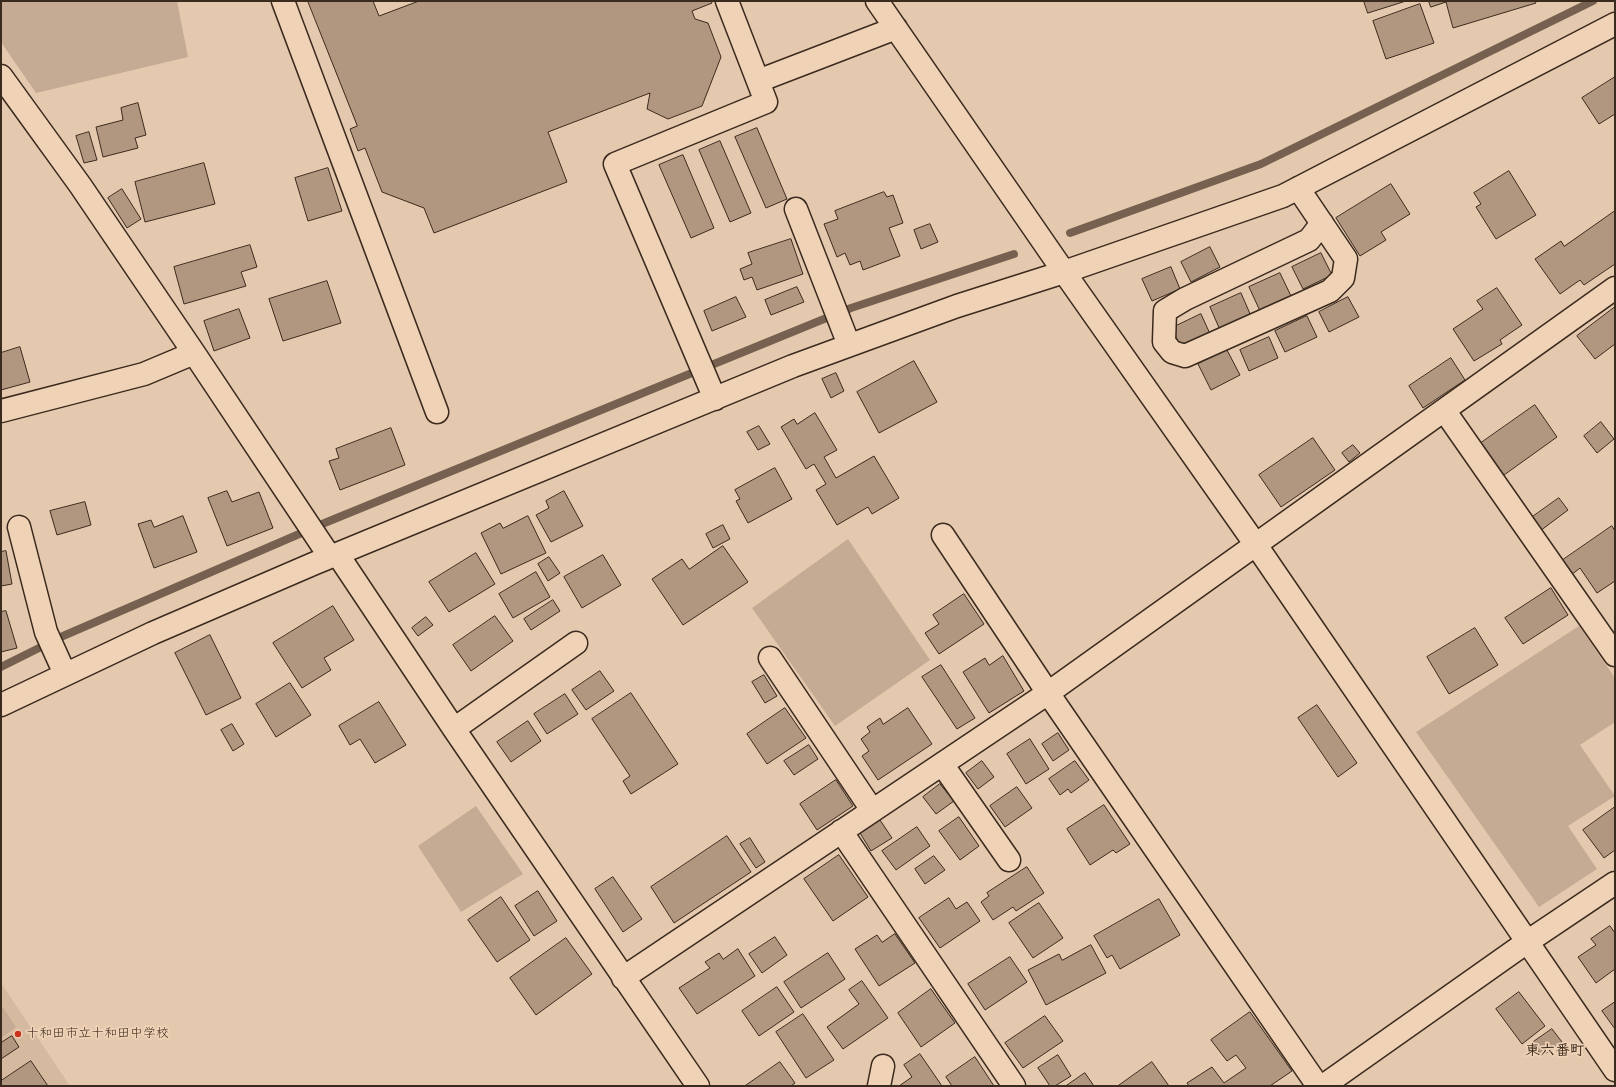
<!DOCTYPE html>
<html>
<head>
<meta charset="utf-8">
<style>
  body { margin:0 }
  #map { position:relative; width:1616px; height:1087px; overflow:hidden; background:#e5c9ae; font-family:"Patrick Hand",sans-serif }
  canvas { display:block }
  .frame { position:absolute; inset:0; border:2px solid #3b2a1e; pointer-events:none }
</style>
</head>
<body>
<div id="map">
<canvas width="1616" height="1087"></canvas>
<div class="frame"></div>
</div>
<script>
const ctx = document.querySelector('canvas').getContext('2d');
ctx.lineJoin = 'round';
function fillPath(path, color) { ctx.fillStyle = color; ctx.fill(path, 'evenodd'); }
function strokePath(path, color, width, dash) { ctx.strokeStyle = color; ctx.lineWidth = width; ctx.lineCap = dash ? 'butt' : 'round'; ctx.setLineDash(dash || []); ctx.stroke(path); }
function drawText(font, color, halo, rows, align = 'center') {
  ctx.font = font + ' "Patrick Hand","Klee One",sans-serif'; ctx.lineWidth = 3.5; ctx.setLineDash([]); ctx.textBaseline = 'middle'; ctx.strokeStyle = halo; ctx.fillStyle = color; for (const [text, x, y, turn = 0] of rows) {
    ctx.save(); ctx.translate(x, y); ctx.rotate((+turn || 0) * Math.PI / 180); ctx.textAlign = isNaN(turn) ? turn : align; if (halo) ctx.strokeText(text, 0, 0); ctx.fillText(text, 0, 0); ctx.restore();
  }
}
fillPath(new Path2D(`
  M 1,983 L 70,1086 L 1,1086 Z`), '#d5baa0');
fillPath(new Path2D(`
  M 1,1 L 177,1 L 188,57 L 36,93 L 1,42 Z
  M 848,539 L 930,660 L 835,726 L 752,608 Z
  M 1579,626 L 1615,678 L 1615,722 L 1580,745 L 1615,796 L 1568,826 L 1597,869 L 1539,907 L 1416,732 Z
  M 476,806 L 523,874 L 461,912 L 418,846 Z
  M 1,1005 L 16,1027 L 1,1038 Z`), '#c5ab93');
strokePath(new Path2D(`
  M 1070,233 L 1261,164 L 1593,1
  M 1,667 L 63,636 L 327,522 L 851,308 L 1014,254`), '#766150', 8);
const building = new Path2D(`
  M 308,1 L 373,1 L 379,16 L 419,1 L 711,1 L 712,3 L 692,11 L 695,19 L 708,23 L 721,57 L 702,106 L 668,119 L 647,109 L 650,93 L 548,132 L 567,182 L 434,233 L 424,208 L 382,192 L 365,148 L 358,151 L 350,129 L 357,126 Z
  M 1364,1 L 1406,1 L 1368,13 Z
  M 1429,1 L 1535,1 L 1536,3 L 1453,28 L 1446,2 L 1431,7 Z
  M 1420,4 L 1434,43 L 1386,59 L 1373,21 Z
  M 1615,77 L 1615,114 L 1599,124 L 1582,98 Z
  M 138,103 L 146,135 L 135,138 L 138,148 L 103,157 L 96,127 L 123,120 L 121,108 Z
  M 757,128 L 787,199 L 766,208 L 735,137 Z
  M 89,132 L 97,160 L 84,163 L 76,136 Z
  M 720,141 L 751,213 L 730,222 L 699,150 Z
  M 683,155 L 714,228 L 691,238 L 659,165 Z
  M 204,163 L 215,204 L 145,222 L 135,182 Z
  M 328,168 L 342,211 L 308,221 L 295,178 Z
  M 1509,171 L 1536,215 L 1496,239 L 1476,207 L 1481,204 L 1474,193 Z
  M 1391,184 L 1410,214 L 1381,232 L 1386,240 L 1360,256 L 1336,218 Z
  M 122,189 L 141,219 L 127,228 L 108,198 Z
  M 884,192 L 887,197 L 893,195 L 903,223 L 889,228 L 900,256 L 863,270 L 860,261 L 850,265 L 845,253 L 837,257 L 824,224 L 838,219 L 835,211 Z
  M 1615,211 L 1615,264 L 1584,285 L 1580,280 L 1560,294 L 1535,259 L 1561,241 L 1564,246 Z
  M 930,224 L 938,242 L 921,249 L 914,230 Z
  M 791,239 L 803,274 L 757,290 L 752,277 L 744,280 L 740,269 L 752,264 L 748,253 Z
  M 250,245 L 257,267 L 241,272 L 246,286 L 184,304 L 174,267 Z
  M 1210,247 L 1220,267 L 1191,282 L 1181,262 Z
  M 1321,253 L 1332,275 L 1303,289 L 1292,267 Z
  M 1171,267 L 1180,289 L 1152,301 L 1142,279 Z
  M 1280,273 L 1291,296 L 1260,311 L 1249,287 Z
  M 327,281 L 341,323 L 283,341 L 269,299 Z
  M 797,287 L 804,302 L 771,315 L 765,300 Z
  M 1497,288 L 1522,325 L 1500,340 L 1502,344 L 1474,361 L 1453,329 L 1483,309 L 1477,301 Z
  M 1241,293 L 1251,316 L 1220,330 L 1210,307 Z
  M 736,297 L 746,317 L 712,331 L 704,311 Z
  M 1348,297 L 1359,317 L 1329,332 L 1319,312 Z
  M 1615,307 L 1615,344 L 1595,359 L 1577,336 Z
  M 239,309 L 250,338 L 214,351 L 204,321 Z
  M 1201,314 L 1211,336 L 1181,349 L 1172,328 Z
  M 1307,316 L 1317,337 L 1285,352 L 1275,331 Z
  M 1269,337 L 1278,358 L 1249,371 L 1240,350 Z
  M 20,347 L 30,382 L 1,390 L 1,353 Z
  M 1227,350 L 1240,375 L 1211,390 L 1198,364 Z
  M 1451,358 L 1465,380 L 1423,408 L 1409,386 Z
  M 914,361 L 937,402 L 879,433 L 857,392 Z
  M 836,373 L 844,391 L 831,398 L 822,379 Z
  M 1535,405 L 1557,437 L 1504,475 L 1481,443 Z
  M 815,413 L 837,450 L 824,457 L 836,478 L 874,456 L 899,498 L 872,514 L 868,507 L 837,525 L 816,490 L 826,484 L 814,464 L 806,469 L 781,427 L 794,419 L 797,424 Z
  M 1601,422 L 1614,439 L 1597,453 L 1584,436 Z
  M 759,426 L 770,444 L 758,450 L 747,432 Z
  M 391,428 L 405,465 L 340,490 L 329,461 L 339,458 L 336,449 Z
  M 1313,438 L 1335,470 L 1281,507 L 1259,475 Z
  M 1353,445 L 1360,453 L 1349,462 L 1342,453 Z
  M 775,468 L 792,499 L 748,523 L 736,501 L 740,499 L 735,490 Z
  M 227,491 L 232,502 L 259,492 L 273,528 L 227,546 L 208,498 Z
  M 564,491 L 583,526 L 551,542 L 536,515 L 549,508 L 546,501 Z
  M 1559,498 L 1568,510 L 1540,531 L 1531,518 Z
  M 85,502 L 91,525 L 57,535 L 50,511 Z
  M 183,516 L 197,552 L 154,568 L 138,524 L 151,520 L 154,527 Z
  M 528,516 L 546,553 L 501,574 L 481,533 L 500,523 L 503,528 Z
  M 723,525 L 730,539 L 713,548 L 706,534 Z
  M 1612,526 L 1615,531 L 1615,581 L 1597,593 L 1580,568 L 1570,576 L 1560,562 Z
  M 723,546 L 748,582 L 683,625 L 652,579 L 682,559 L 689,569 Z
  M 6,551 L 12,584 L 1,586 L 1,552 Z
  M 476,553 L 495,584 L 449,612 L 429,582 Z
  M 603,555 L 621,585 L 582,608 L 564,577 Z
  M 549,557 L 560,573 L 548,581 L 538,564 Z
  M 536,572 L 550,597 L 513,618 L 499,594 Z
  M 1551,588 L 1568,615 L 1523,644 L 1505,618 Z
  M 964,594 L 984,624 L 939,654 L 925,633 L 939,624 L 933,615 Z
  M 553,600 L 560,611 L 531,630 L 524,619 Z
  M 333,606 L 354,640 L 324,658 L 331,670 L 302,688 L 273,643 Z
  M 6,611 L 17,648 L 1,652 L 1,612 Z
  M 495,616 L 513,641 L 471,671 L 453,645 Z
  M 426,617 L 433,625 L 418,636 L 412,628 Z
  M 1475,628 L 1498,665 L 1449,694 L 1427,657 Z
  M 210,635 L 241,698 L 206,715 L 175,653 Z
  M 1003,656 L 1024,691 L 989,713 L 963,672 L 985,658 L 989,665 Z
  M 941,665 L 975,718 L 957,729 L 922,677 Z
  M 600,671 L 614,691 L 586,710 L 572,690 Z
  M 764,675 L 777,696 L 765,703 L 752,682 Z
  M 290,683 L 311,715 L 276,737 L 256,704 Z
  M 631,693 L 678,764 L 631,794 L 623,781 L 630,776 L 592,719 Z
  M 565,694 L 578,714 L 547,734 L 534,714 Z
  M 379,702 L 406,745 L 375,763 L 360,739 L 350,745 L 339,726 Z
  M 1317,705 L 1357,763 L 1338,777 L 1298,718 Z
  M 785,708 L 806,738 L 767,764 L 747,734 Z
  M 908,708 L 932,744 L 878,780 L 862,756 L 869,751 L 861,739 L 870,732 L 867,727 L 880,718 L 883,724 Z
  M 528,721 L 541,741 L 511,762 L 497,742 Z
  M 232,724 L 244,744 L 233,751 L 221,730 Z
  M 1058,733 L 1069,750 L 1053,761 L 1042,744 Z
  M 1030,739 L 1049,769 L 1026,784 L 1007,754 Z
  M 809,745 L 818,759 L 794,775 L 784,761 Z
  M 982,761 L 994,777 L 978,789 L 966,773 Z
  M 1075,761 L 1089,780 L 1071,793 L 1068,789 L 1060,795 L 1049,779 Z
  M 836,780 L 853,806 L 817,830 L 800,804 Z
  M 940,784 L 954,801 L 936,814 L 923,797 Z
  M 1017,787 L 1032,808 L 1005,827 L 990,806 Z
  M 1104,805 L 1130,844 L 1116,853 L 1113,850 L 1090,865 L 1067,829 Z
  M 1615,807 L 1615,850 L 1604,858 L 1583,830 Z
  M 959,817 L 979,846 L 960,860 L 939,831 Z
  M 880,820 L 892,838 L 871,851 L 860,833 Z
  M 917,827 L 930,846 L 896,870 L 882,851 Z
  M 727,836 L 751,872 L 674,923 L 651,887 Z
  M 750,838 L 765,862 L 756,868 L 740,844 Z
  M 839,855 L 868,897 L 833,921 L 804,879 Z
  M 934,856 L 945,870 L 925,884 L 915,869 Z
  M 1027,867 L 1044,893 L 1016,911 L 1013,907 L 993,920 L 981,902 L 989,896 L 987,893 Z
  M 613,877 L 642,919 L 623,932 L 595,889 Z
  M 538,891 L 557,921 L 534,936 L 515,906 Z
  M 501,897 L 530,940 L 497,962 L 468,920 Z
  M 949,898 L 956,909 L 967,902 L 980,921 L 940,948 L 919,918 Z
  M 1159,899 L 1180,935 L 1120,969 L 1112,955 L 1107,958 L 1094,936 Z
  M 1039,903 L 1063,938 L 1033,958 L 1009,923 Z
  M 1610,926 L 1615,933 L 1615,969 L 1596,983 L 1578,957 L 1596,945 L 1591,939 Z
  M 895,934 L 915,963 L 879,986 L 855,949 L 877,935 L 882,942 Z
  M 775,937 L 787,955 L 762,973 L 749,954 Z
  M 566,938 L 592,974 L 536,1015 L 510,978 Z
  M 1091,945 L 1106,973 L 1046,1005 L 1028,970 L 1059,954 L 1062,960 Z
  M 738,949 L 755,976 L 697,1014 L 679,988 L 710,968 L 705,962 L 719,953 L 723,959 Z
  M 828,953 L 845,979 L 801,1008 L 784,982 Z
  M 1010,957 L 1027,982 L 985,1010 L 968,984 Z
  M 862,981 L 888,1018 L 843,1049 L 827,1027 L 859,1004 L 849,990 Z
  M 777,987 L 794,1012 L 759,1036 L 742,1011 Z
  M 931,989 L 955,1023 L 921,1047 L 898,1013 Z
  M 1519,992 L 1545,1026 L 1522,1044 L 1496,1009 Z
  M 1615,1002 L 1615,1029 L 1602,1011 Z
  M 1250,1012 L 1292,1071 L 1270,1086 L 1189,1086 L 1187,1083 L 1212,1067 L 1224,1083 L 1246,1068 L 1236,1055 L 1227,1061 L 1211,1040 Z
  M 803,1014 L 834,1060 L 806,1078 L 776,1032 Z
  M 1045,1016 L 1063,1041 L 1023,1068 L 1005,1043 Z
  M 1552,1029 L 1562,1042 L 1542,1056 L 1532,1043 Z
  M 12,1036 L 19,1047 L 1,1059 L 1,1043 Z
  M 920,1054 L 942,1086 L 899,1086 L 912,1077 L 904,1065 Z
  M 1058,1055 L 1071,1076 L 1055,1086 L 1050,1086 L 1038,1068 Z
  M 975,1057 L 994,1086 L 952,1086 L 946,1077 Z
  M 31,1061 L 48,1086 L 1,1086 L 1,1081 Z
  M 780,1062 L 795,1083 L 791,1086 L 745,1086 Z
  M 1152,1062 L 1169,1086 L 1118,1086 Z
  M 1085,1073 L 1094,1086 L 1066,1086 Z`);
fillPath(building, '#b19780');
strokePath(building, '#3b2a1e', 1);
const minor = new Path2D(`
  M 283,1 L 437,412
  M 877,1 L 1064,272 L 1256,545 L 1615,1070
  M 1,76 L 80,185 L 194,353 L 330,557
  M 758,81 L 896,28
  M 1298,188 L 1346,259 L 1343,278 L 1330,291 L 1185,356 L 1172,352 L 1164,342 L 1165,311 L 1185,299 L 1309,240 L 1322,223
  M 796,209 L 849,345
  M 715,399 L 615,164 L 766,102 L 727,1
  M 1444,410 L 1615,655
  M 1,411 L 144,374 L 194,353
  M 19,527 L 46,632 L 65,674
  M 943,535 L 1048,693 L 1318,1086
  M 338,555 L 454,729 L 698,1086
  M 770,658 L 872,810
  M 1,705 L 153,633 L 313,564 L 793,366 L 957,306 L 1064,272 L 1283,196 L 1615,24
  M 454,729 L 576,643
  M 942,764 L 1009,860
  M 841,831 L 1014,1086
  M 623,978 L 1048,693 L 1615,288
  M 879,1086 L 883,1066
  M 1323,1086 L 1527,942 L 1615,883`);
strokePath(minor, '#3b2a1e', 25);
strokePath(minor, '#f0d3b7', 22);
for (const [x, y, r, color] of [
  [18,1034,4,"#c8321e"]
]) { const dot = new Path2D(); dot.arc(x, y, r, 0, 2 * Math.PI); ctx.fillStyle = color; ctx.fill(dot); strokePath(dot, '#f0d3b7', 1.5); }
drawText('13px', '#3b2a1e', '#f0d3b7', [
  ["十和田市立十和田中学校",26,1034]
], 'left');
drawText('bold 15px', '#3b2a1e', '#f0d3b7', [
  ["東六番町",1555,1051]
]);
</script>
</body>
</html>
